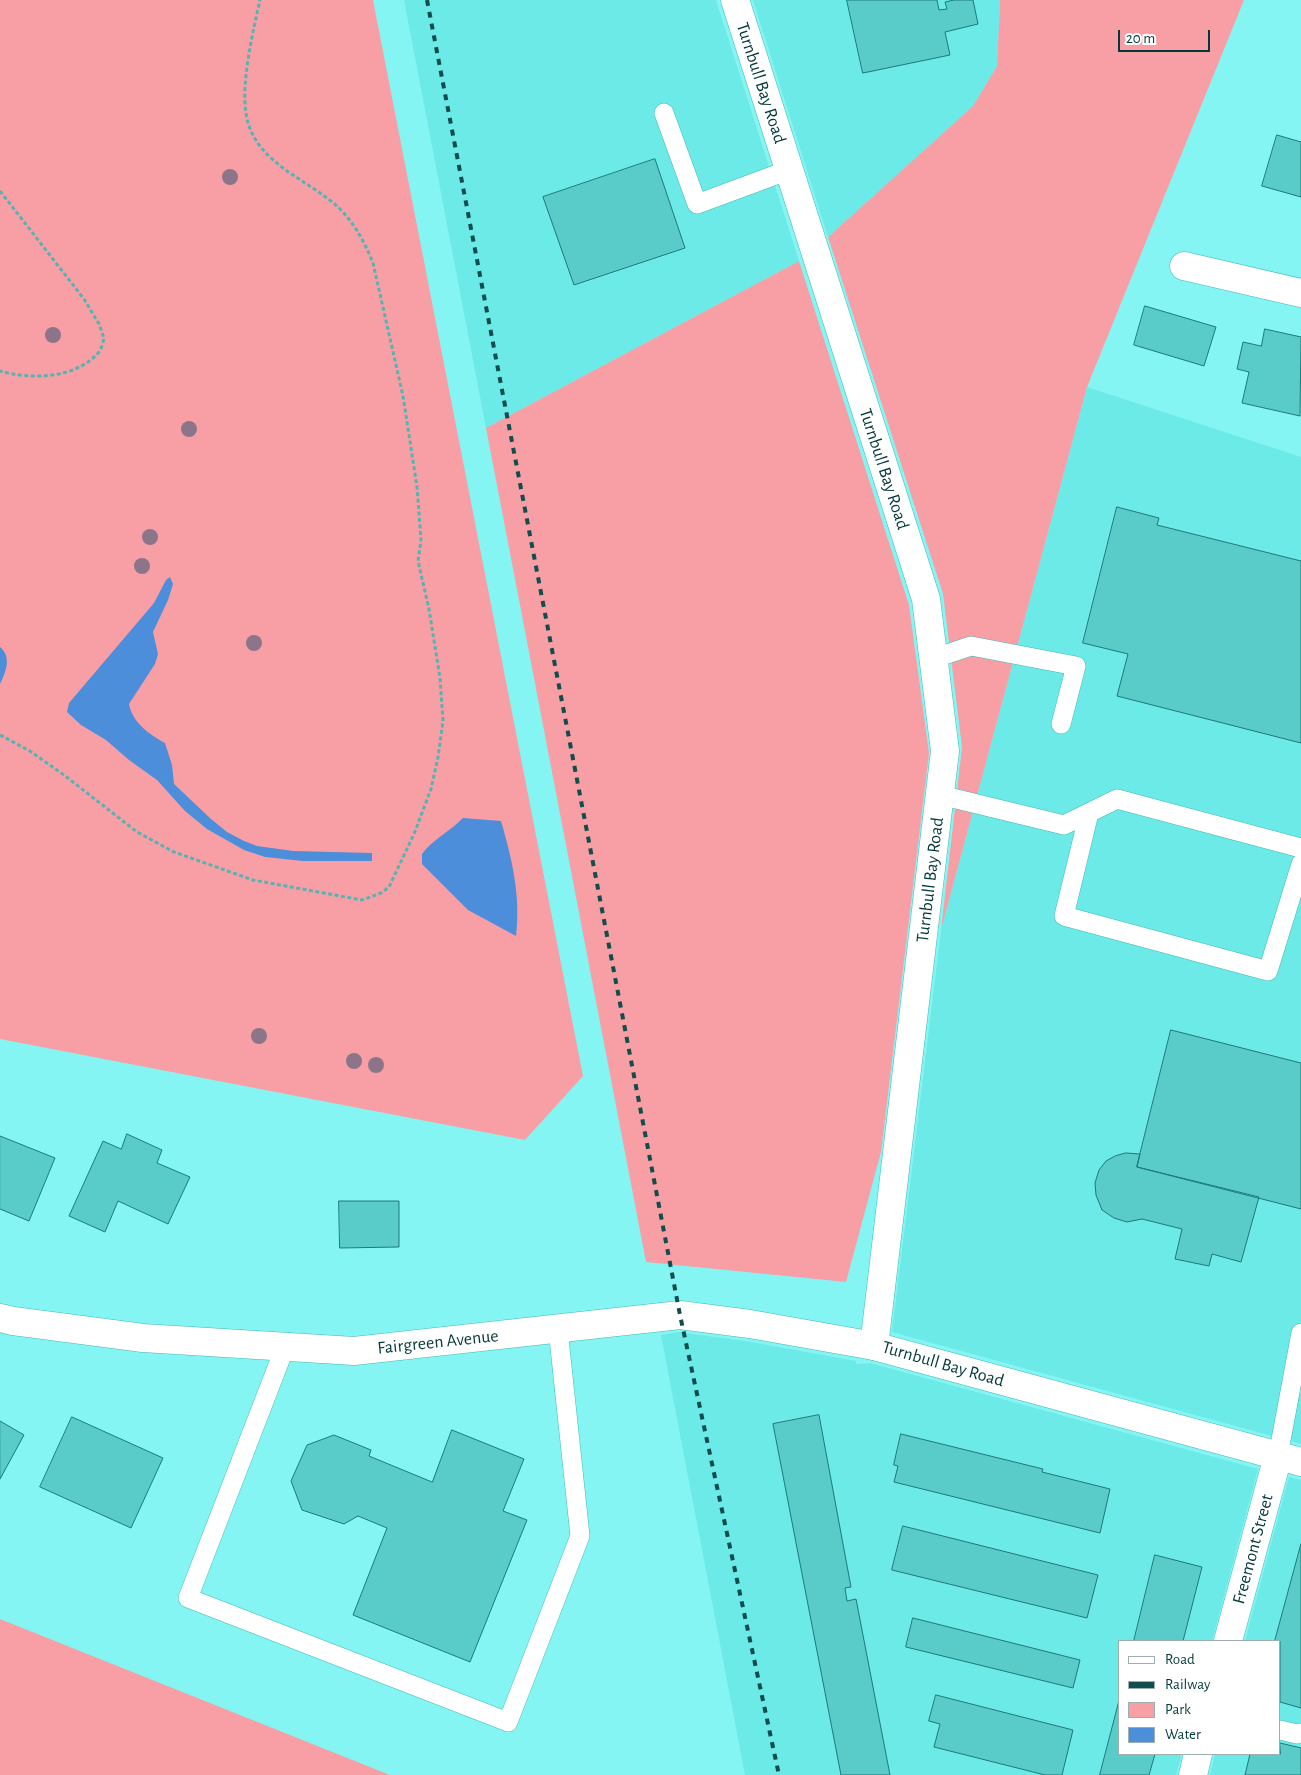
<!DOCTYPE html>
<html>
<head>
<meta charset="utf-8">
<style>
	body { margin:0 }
	#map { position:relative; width:1301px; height:1775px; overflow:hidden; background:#85f5f3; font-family:"Alegreya Sans",sans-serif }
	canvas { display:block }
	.legend { position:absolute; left:1118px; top:1640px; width:162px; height:115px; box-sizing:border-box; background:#fff; border:1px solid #9bb0b0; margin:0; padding:6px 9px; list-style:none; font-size:15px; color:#043939 }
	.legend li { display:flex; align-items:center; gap:10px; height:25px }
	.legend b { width:25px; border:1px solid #9bb0b0 }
	.scale { position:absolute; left:1118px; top:30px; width:92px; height:22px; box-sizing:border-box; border:2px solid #043939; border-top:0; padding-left:6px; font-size:15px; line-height:18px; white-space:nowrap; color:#043939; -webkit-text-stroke:4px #fff; paint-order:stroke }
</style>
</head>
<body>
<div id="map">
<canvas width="1301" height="1775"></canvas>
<ul class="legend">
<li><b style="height:6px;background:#fff"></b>Road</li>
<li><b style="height:6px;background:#124d4d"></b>Railway</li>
<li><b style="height:14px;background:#f89fa6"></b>Park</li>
<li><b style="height:14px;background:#4d8eda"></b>Water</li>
</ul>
<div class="scale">20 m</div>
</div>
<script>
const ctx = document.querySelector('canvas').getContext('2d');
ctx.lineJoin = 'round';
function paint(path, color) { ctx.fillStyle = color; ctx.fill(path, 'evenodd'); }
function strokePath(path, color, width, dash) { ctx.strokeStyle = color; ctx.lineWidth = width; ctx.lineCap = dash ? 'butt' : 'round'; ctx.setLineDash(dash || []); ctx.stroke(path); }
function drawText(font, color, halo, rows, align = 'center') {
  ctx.font = font + ' "Alegreya Sans",sans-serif'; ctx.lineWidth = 4.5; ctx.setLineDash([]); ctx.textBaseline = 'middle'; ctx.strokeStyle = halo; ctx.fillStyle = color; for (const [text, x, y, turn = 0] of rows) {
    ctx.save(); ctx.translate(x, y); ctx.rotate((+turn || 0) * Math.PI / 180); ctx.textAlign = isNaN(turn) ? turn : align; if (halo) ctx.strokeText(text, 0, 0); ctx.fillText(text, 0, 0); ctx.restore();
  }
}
const built = new Path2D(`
	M404,0h312l83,261 -313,167z
	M753,0h247l-3,66 -24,40 -145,131z
	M1087,387l214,70v987l-409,-112 49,-402z
	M678,1332l67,9 111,20v3l14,-1 388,106 -46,172h-92v113h62l-6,21h-431l-84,-440z
	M1289,1477l12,3v295h-91l5,-21h65v-113h-35z`);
const green = new Path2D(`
	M0,0h373l210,1076 -58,64 -525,-101z
	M1000,0h244l-157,387 -146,543 21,-183 -19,-153 -115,-357 145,-131 24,-40z
	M799,261l110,344 20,148 -48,399 -35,130 -200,-20 -160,-834z
	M0,1619l390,156h-390z`);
const water = new Path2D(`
	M170,577l3,7 -5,16 -15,32 5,22 -3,10 -26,40c3,18 21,31 36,39l7,22 2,19 37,35 16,13 17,9 13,5 36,5 79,2v8h-69l-38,-4 -21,-7 -37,-21 -22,-18 -28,-31 -28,-20 -23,-20 -25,-15 -14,-13 2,-9 85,-100 12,-23z
	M0,647c12,10 6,25 0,37z
	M463,818l38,3c11,38 20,75 15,115l-48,-26 -46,-46v-10c10,-14 28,-23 41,-36z`);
const building = new Path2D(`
	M847,0h90l2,10 8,-1 -2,-7 9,-2h19l5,24 -33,8 5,23 -87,18z
	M1277,135l24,7v55l-39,-11z
	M655,159l30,89 -111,37 -31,-88z
	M1145,306l71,21 -12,39 -70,-21z
	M1265,329l36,8 -1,79 -58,-13 7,-31 -12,-3 6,-27 18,4z
	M1117,507l42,11 -2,7 144,36v182l-184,-47 11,-42 -45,-11z
	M1171,1030l130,33v146l-164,-42z
	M127,1134l35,16 -5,13 33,14 -22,47 -50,-23 -13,31 -36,-16 34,-75 18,8z
	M0,1136l55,22 -26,63 -29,-12z
	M1126,1153l14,1 -3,13 122,30 -18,65 -29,-8 -3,12 -34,-7 7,-30 -40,-10 -15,3 -13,-4 -12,-8 -6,-15 -1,-12 4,-13 7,-9 9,-5z
	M339,1201h60v46l-59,1z
	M819,1415l32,172 -6,1 2,13 9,-2 34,176h-49l-68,-351z
	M72,1417l91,41 -32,70 -91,-41z
	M0,1421l24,14 -24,44z
	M452,1430l72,29 -21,52 24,9 -57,142 -117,-47 34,-87 -29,-12 -14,8 -42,-14 -11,-29 16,-36 27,-10 37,15 -2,6 63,26z
	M901,1434l142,35 -1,3 68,17 -10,44 -206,-51 4,-16 -4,-1z
	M903,1526l195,49 -11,43 -195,-48z
	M1301,1544v164l-21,-6v-61h-5z
	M1155,1555l47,12 -19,74h-49z
	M913,1618l167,42 -7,28 -167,-41z
	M936,1695l137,35 -11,45h-17l-111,-28 6,-23 -11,-3z
	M1120,1697v57h35l-6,21h-49z
	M1280,1743l21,5v27h-56l5,-21h30z`);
const path = new Path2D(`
	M0,191l84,108 15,25 5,14c-1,4 -2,10 -5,14 -23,27 -68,28 -99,19
	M0,735l30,16 34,24 73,57 37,20 79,28 109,20 19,-7 8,-6 25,-53 17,-45 7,-32 5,-36 -3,-43 -11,-69 -11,-48 3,-21 -4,-53 -14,-91 -30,-133c-8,-20 -18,-39 -34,-55 -32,-30 -86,-45 -93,-95 -5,-31 7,-82 14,-113`);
const service = new Path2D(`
	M664,113l33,91 92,-34
	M935,658l36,-12 105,20 -15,58
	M940,795l124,30 53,-26 184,49
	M1089,813l-25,103 204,55 33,-107
	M285,1347l-97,251 320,124 72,-186 -22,-207
	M1278,1456l23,-123
	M1280,1730l17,4 4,-1`);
const minor = new Path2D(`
	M1184,266l117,27
	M0,1318l13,3 130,17 211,13 326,-36 70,9 124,22
	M1228,1641l50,-185
	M1193,1775l5,-21`);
const tertiary = new Path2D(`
	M735,0l191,599 19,152 -71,595 427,116`);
const rail = new Path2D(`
	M427,0l253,1315 99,460`);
const trees = [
	[230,177],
	[53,335],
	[189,429],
	[150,537],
	[142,566],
	[254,643],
	[259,1036],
	[354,1061],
	[376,1065]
];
const streetNames = [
	["Turnbull Bay Road",761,83,72],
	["Turnbull Bay Road",884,469,72],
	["Turnbull Bay Road",930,880,-83],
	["Fairgreen Avenue",438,1342,-6],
	["Turnbull Bay Road",943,1364,16],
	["Freemont Street",1253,1549,-75]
];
paint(built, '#6beae8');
paint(green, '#f89fa6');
paint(water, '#4d8eda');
paint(building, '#59cbc9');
strokePath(building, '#1d7a79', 1);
strokePath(service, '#43b8b6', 20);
strokePath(minor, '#43b8b6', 29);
strokePath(tertiary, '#43b8b6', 29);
strokePath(path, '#57b3b1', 3, [4, 2.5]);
strokePath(service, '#fff', 19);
strokePath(minor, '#fff', 28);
strokePath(tertiary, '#fff', 28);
strokePath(rail, '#124d4d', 4, [6, 6]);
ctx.fillStyle = '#8c7489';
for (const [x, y] of trees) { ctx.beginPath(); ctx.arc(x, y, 8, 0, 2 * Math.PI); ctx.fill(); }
drawText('18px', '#043939', '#fff', streetNames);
</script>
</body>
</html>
